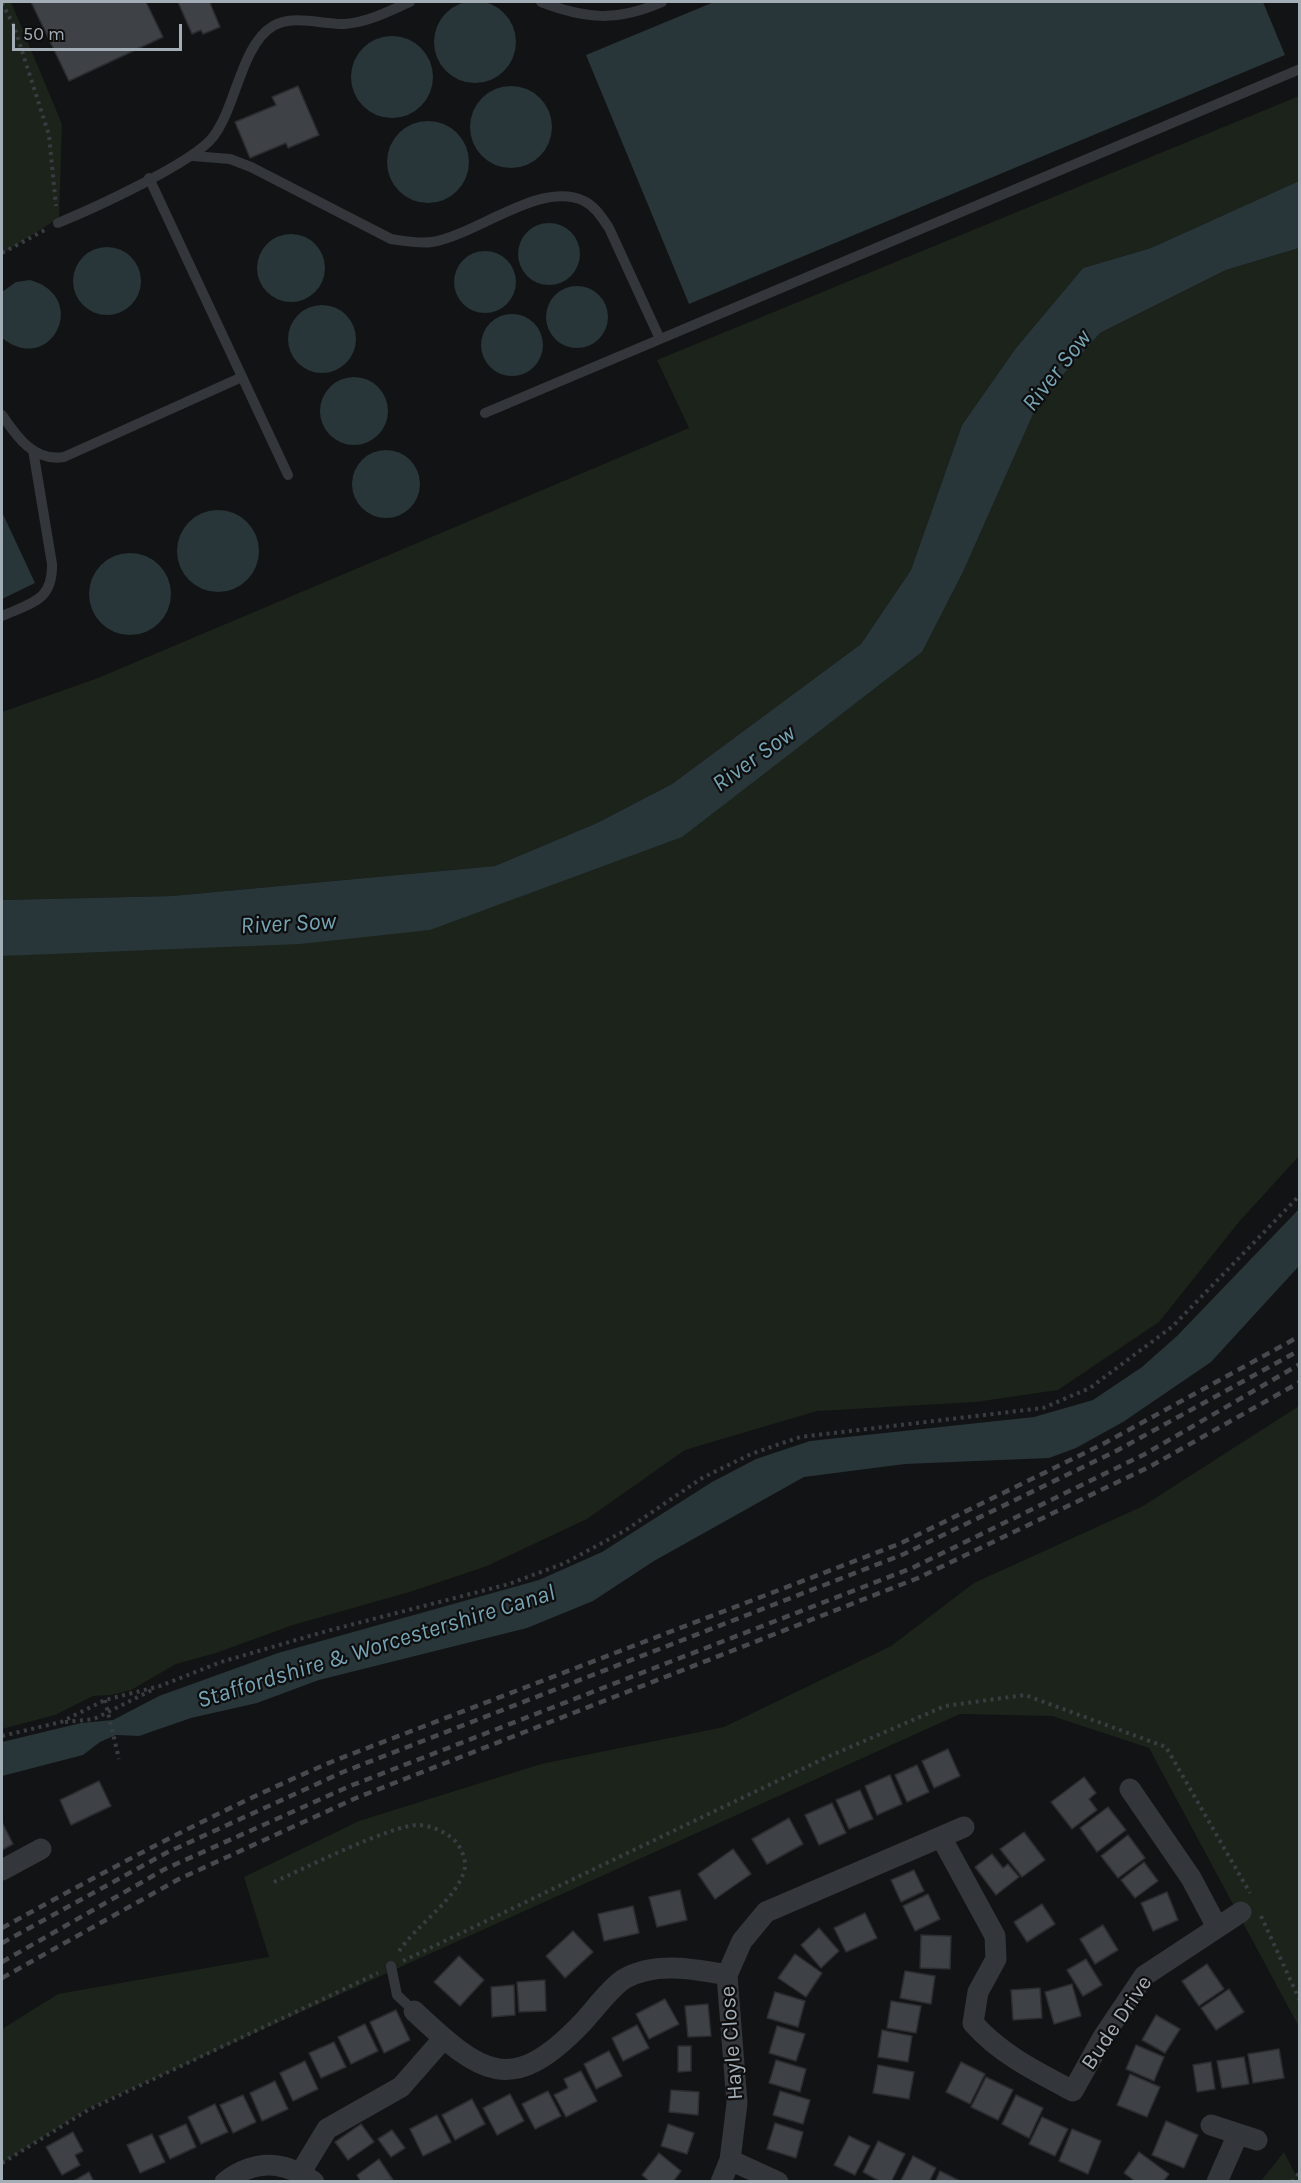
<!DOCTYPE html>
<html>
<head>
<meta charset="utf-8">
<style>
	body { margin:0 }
	#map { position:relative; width:1301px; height:2183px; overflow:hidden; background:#121314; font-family:Karla,sans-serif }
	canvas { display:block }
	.frame { position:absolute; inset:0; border:3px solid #a3adb6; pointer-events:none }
	.scale { position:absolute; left:12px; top:24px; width:170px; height:27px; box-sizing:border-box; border:3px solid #a3adb6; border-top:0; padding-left:8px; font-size:18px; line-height:21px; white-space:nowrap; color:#a3adb6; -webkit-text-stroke:4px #0e0e0f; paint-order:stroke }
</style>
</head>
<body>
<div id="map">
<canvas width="1301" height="2183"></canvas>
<div class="frame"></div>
<div class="scale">50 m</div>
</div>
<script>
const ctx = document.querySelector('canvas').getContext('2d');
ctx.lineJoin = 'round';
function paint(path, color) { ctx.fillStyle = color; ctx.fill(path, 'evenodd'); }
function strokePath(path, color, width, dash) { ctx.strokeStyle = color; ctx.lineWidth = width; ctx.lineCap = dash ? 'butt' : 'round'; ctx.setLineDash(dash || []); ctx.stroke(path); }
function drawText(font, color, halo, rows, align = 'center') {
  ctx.font = font + ' Karla,sans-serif'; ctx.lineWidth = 4.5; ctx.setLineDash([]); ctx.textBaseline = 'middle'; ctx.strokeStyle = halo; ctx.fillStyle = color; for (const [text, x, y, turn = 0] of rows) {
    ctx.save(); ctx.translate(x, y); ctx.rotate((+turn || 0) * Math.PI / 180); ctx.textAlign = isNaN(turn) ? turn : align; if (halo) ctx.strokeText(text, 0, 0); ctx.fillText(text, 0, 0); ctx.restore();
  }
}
const green = new Path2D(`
	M2,2h9l51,122 -3,94 -57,36z
	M1299,96v85l-148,67 -68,20 -67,80 -54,77 -51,145 -50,74 -189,140 -75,39 -102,43 -323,30 -170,4v-188l96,-34 591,-250 -32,-68z
	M1299,248v908l-61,67 -79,99 -101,68 -82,12 -159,9 -132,39 -98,69 -100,47 -74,25 -120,34 -77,28 -40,11 -45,26 -20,5 -18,1 -38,19 -53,14v-773l428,-26 397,-205 95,-73 41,-80 75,-169 62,-70 126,-63z
	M1299,1406v621l-150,-279 -97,-32 -92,-2 -871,394 -87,55v-134l56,-35 211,-37 -25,-80 115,-56 182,-57 183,-37 167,-81 83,-63 169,-77z
	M1284,2152l15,29h-38z`);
const water = new Path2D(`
	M434 42a41 41 0 1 1 82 0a41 41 0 1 1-82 0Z
	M714,2h549l22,53 -596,249 -103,-249z
	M351 77a41 41 0 1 1 82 0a41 41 0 1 1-82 0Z
	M470 127a41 41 0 1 1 82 0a41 41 0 1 1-82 0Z
	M387 162a41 41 0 1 1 82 0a41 41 0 1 1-82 0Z
	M1299,181v67l-73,22 -126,63 -62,70 -75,169 -41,80 -240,185 -252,93 -130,14 -298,12v-56l170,-4 323,-30 102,-43 75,-39 189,-140 50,-74 51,-145 54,-77 67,-80 68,-20z
	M518 254a31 31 0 1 1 62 0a31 31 0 1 1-62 0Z
	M257 268a34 34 0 1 1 68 0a34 34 0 1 1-68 0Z
	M73 281a34 34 0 1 1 68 0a34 34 0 1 1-68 0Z
	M454 282a31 31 0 1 1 62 0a31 31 0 1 1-62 0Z
	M30,280c61,17 21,97 -28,58v-46l14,-10z
	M546 317a31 31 0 1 1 62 0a31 31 0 1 1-62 0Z
	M288 339a34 34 0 1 1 68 0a34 34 0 1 1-68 0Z
	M481 345a31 31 0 1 1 62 0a31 31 0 1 1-62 0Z
	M320 411a34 34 0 1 1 68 0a34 34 0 1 1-68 0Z
	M352 484a34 34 0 1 1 68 0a34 34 0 1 1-68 0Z
	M177 551a41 41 0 1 1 82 0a41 41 0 1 1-82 0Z
	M2,512l33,71 -33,16z
	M89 594a41 41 0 1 1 82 0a41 41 0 1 1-82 0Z
	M1299,1209v57l-88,96 -88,60 -47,26 -27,10 -144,6 -101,13 -150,84 -61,40 -66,27 -208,52 -62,23 -66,15 -52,18 -23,-1 -16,7 -17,13 -81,21v-34l79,-19 32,-3 46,-24 119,-43 261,-73 63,-28 110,-70 44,-23 54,-18 224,-24 59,-17 49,-33 35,-31z`);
const building = new Path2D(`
	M31,2h115l17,35 -94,44z
	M178,2h35l-3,1 10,24 -17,7 -2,-4 -9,4z
	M298,86l21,49 -31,13 -2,-5 -36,15 -15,-36 41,-17 -4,-8z
	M948,1749l12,27 -26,12 -12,-27z
	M917,1765l12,27 -22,10 -12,-27z
	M890,1775l12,29 -25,11 -12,-29z
	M1084,1777l12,16 -7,6 8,11 -25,19 -21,-27z
	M99,1781l12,25 -40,19 -11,-25z
	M860,1790l13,29 -24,10 -13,-29z
	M832,1803l14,30 -27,12 -14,-30z
	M1108,1807l18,23 -29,22 -17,-24z
	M789,1818l14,26 -36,20 -15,-25z
	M2,1822l11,22 -11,6z
	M1024,1832l21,28 -23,17 -22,-28z
	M1128,1835l17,23 -27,20 -17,-22z
	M733,1849l18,25 -36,25 -17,-25z
	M992,1854l11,14 5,-4 11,13 -23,18 -21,-28z
	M1144,1862l14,19 -23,17 -14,-18z
	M914,1870l10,21 -23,11 -10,-22z
	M680,1890l7,30 -30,7 -8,-30z
	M1167,1892l11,28 -25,11 -12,-28z
	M928,1894l12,25 -25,12 -12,-25z
	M1042,1904l13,20 -28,18 -13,-20z
	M633,1906l6,27 -35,8 -6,-27z
	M865,1913l12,25 -31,14 -12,-24z
	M1103,1925l15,25 -23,14 -15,-25z
	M819,1928l20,23 -18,17 -20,-23z
	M573,1931l20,21 -28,26 -19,-22z
	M921,1935l30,1 -1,33 -30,-1z
	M795,1954l27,19 -16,24 -28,-19z
	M459,1956l25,24 -24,26 -26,-24z
	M1086,1959l16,26 -19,11 -16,-26z
	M1207,1964l17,25 -25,17 -17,-25z
	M905,1971l30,5 -4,28 -31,-6z
	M545,1980l1,31 -27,1 -2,-30z
	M1072,1984l9,32 -27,8 -9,-32z
	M514,1985l1,30 -23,2 -1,-30z
	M1040,1988l2,30 -29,2 -2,-30z
	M1229,1989l15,23 -28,18 -15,-22z
	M775,1992l30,9 -7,26 -31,-9z
	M665,1999l14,25 -30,15 -13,-25z
	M891,2001l30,5 -5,27 -29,-5z
	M708,2004l3,32 -23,1 -3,-31z
	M396,2010l14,30 -26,13 -14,-31z
	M1156,2015l24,14 -15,24 -23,-13z
	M365,2024l13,27 -27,13 -13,-27z
	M637,2025l12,23 -26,13 -11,-23z
	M777,2026l28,8 -9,27 -27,-8z
	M882,2030l30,6 -4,26 -30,-5z
	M334,2042l12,25 -25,11 -12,-25z
	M1136,2045l28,12 -10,24 -28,-12z
	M678,2046h13v25l-13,1z
	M1279,2049l5,29 -31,5 -5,-29z
	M609,2051l13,25 -26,13 -12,-25z
	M1244,2057l5,27 -27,4 -5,-27z
	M776,2060l30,9 -6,23 -31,-9z
	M305,2061l13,28 -25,12 -13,-28z
	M961,2062l24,12 -15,30 -24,-12z
	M1211,2062l4,27 -18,3 -4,-27z
	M878,2065l36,7 -5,27 -36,-6z
	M581,2071l16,30 -31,16 -12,-22 14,-7 -4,-9z
	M1130,2074l30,13 -13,30 -30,-12z
	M986,2077l27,13 -15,30 -27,-13z
	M275,2081l13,28 -26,12 -12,-28z
	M671,2090l28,2 -1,23 -29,-3z
	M548,2091l13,25 -26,13 -13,-25z
	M780,2091l30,9 -7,24 -30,-9z
	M510,2094l14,27 -27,14 -14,-27z
	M243,2095l13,27 -23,11 -13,-28z
	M1016,2095l27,13 -14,30 -27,-14z
	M472,2099l13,25 -30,16 -13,-25z
	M215,2104l13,28 -27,12 -13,-27z
	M437,2115l14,27 -28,14 -13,-27z
	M1042,2117l26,12 -13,27 -26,-12z
	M1166,2121l32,14 -14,33 -32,-13z
	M775,2123l28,9 -7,26 -29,-9z
	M186,2124l10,23 -26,12 -11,-23z
	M361,2124l13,18 -26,18 -13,-18z
	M668,2124l26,9 -7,21 -26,-8z
	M1072,2129l29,12 -13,33 -29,-13z
	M392,2130l13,18 -14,9 -13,-18z
	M73,2132l10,19 -8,4 5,10 -18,10 -16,-28z
	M152,2134l13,28 -25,11 -13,-28z
	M849,2136l21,10 -15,29 -21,-10z
	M878,2141l27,13 -14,28h-10l-18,-10z
	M1139,2152l30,22 -6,8h-27l-12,-9z
	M659,2153l22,18 -8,11h-23l-8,-7z
	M913,2156l23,12 -7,14h-29z
	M379,2159l14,21 -32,2 -4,-7z
	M940,2171l22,11h-27z
	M89,2172l5,10h-22z`);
const path = new Path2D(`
	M2,3l12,23 35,109 7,71
	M2,253l43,-23
	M65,1722l29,-3 58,-29
	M2,1736l59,-14 44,-22 55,-14 61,-24 106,-31 182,-47 56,-21 61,-33 76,-52 49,-24 49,-17 243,-29 47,-20 83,-62 127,-131
	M274,1882c29,-13 119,-58 145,-57 13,1 28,7 37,17 5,6 10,17 9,25 -6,32 -50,58 -67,86
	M1261,1916l39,85
	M403,1961l422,-203 120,-52 80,-11 141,52 84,146
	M2,2163l86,-53 290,-137
	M1292,2182l8,-10`);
const service = new Path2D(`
	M541,2c45,17 76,20 121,0
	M193,156l37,3 21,8 140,72c14,2 28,5 41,3 45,-7 108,-62 152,-41 12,6 18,17 25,27l51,111
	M149,178l139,297
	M58,223c34,-14 135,-60 155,-86 23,-29 28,-92 60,-111 21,-12 50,-1 72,-2 24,-2 44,-13 65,-22
	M485,413l815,-344
	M2,415c15,22 32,47 62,42l178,-80
	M2,616c29,-13 51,-15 50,-52l-19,-114
	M391,1966l6,29 17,16`);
const minor = new Path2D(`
	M1130,1789l61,89 26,49
	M941,1837l54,99 1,23 -18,33 -5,31c27,31 64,49 100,68l30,-54 41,-61 97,-64
	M2,1870l39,-21
	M414,2011c67,63 97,87 169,11 11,-12 28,-35 41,-43 31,-18 71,-10 103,-4
	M1211,2125l46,15
	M730,2160l48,22
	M301,2172l26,-43 74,-42 43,-49
	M225,2182c30,-23 58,-22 89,0
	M721,2182l9,-22 7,-57 -10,-128 15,-34 24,-29 198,-85
	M1217,2182l21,-48`);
const rail = new Path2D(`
	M2,1928c109,-60 218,-119 334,-168l563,-216 204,-100 197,-108
	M2,1943l164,-90 177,-81 561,-218 214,-104 182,-100
	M2,1962l163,-93 185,-83 562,-218 233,-114 155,-90
	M2,1978l177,-99 177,-81 562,-220 233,-112 149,-84`);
const pathBridge = new Path2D(`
	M105,1700l14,59`);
const streetNames = [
	["Bude Drive",1117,2023,-56],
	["Hayle Close",732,2043,-94]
];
const waterNames = [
	["River Sow",1057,371,-52],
	["River Sow",754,759,-36],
	["River Sow",288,924,-3],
	["Staffordshire & Worcestershire Canal",376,1647,-17]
];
paint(green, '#1b231a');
paint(water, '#283539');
paint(building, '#3e4145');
strokePath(building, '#2c2d31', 1.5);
strokePath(path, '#393d41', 4, [3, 4.5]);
strokePath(service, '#33363a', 10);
strokePath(minor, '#33363a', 21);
strokePath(rail, '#464a4f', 4.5, [8, 6]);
strokePath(pathBridge, '#393d41', 4, [3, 4.5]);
drawText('22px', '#a3adb6', '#0e0e0f', streetNames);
drawText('italic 24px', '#77a4b4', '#0e0e0f', waterNames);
</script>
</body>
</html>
